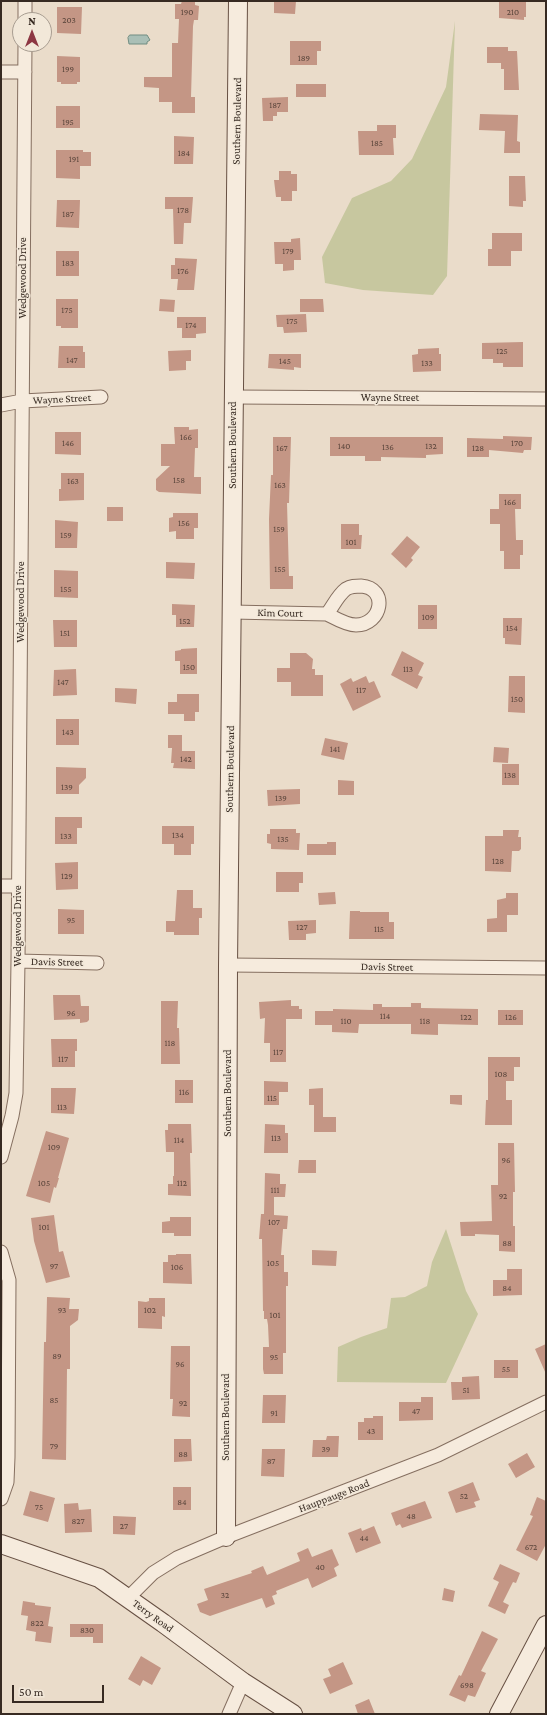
<!DOCTYPE html>
<html>
<head>
<meta charset="utf-8">
<style>
	body { margin:0 }
	#map { position:relative; width:547px; height:1715px; overflow:hidden; background:#eadcca; font-family:"Crimson Pro",serif }
	canvas { display:block }
	.frame { position:absolute; inset:0; border:2px solid #372a22; pointer-events:none }
	.north { position:absolute; left:12px; top:12px; width:40px; height:40px; box-sizing:border-box; background:#f2e8d9; border:1px solid #a79c90; border-radius:50%; rotate:0deg; font-size:11px; font-weight:700; line-height:16px; text-align:center; color:#372a22 }
	.north::after { content:''; display:block; margin:auto; width:14px; height:18px; background:#8d3743; clip-path:polygon(50% 0,100% 100%,50% 72%,0 100%) }
	.scale { position:absolute; left:12px; top:1685px; width:92px; height:18px; box-sizing:border-box; border:2px solid #372a22; border-top:0; padding-left:5px; font-size:12px; line-height:14px; white-space:nowrap; color:#372a22; -webkit-text-stroke:3px #f2e8d9; paint-order:stroke }
</style>
</head>
<body>
<div id="map">
<canvas width="547" height="1715"></canvas>
<div class="frame"></div>
<div class="north">N</div>
<div class="scale">50 m</div>
</div>
<script>
const ctx = document.querySelector('canvas').getContext('2d');
ctx.lineJoin = 'round';
function paint(path, color) { ctx.fillStyle = color; ctx.fill(path, 'evenodd'); }
function strokePath(path, color, width, dash) { ctx.strokeStyle = color; ctx.lineWidth = width; ctx.lineCap = dash ? 'butt' : 'round'; ctx.setLineDash(dash || []); ctx.stroke(path); }
function drawText(font, color, halo, rows, align = 'center') {
  ctx.font = font + ' "Crimson Pro",serif'; ctx.lineWidth = 3; ctx.setLineDash([]); ctx.textBaseline = 'middle'; ctx.strokeStyle = halo; ctx.fillStyle = color; for (const [text, x, y, turn = 0] of rows) {
    ctx.save(); ctx.translate(x, y); ctx.rotate((+turn || 0) * Math.PI / 180); ctx.textAlign = isNaN(turn) ? turn : align; if (halo) ctx.strokeText(text, 0, 0); ctx.fillText(text, 0, 0); ctx.restore();
  }
}
const green = new Path2D(`
	M455,21l-8,255 -14,19 -70,-5 -38,-7 -3,-26 30,-59 39,-17 21,-22 34,-72z
	M446,1229l20,62 12,23 -32,69 -109,-1 1,-35 23,-10 26,-9 4,-30 14,-1 22,-11 5,-24z`);
const water = new Path2D(`
	M130,35h17l3,5 -3,2v2h-18l-1,-6z`);
const building = new Path2D(`
	M182,1h13v4l4,1 -1,14h-4l-1,6 -2,71h4v16h-23v-11h-13v-14l-15,-1v-10h28v-34h6l1,-24h-4v-15h6z
	M274,1h22l-1,13 -21,-1z
	M499,1h27v16h-2v3l-25,-2z
	M57,7h25l-1,27 -24,-1z
	M290,41h31v10h-4v14h-27z
	M487,47h21v4h9l2,39h-15v-21h-3v-6h-14z
	M57,56l23,1v25h-3v2h-16v-2h-4z
	M296,84h30v13h-30z
	M288,97v15h-11v4h-4v5h-10l-1,-23z
	M56,106h24v22h-24z
	M480,114l38,1 -1,26 3,1v11h-16l1,-22 -26,-1z
	M377,125h19v13h-3l1,17h-35l-1,-24h19z
	M174,136l20,1 -1,27h-19z
	M56,150h27v2h8v14h-11v13l-24,-1z
	M279,171h12v3h6v17h-5v10h-11v-4h-5l-2,-17h5z
	M509,176h16l1,25h-3v6l-14,-1z
	M165,197h28l-2,26h-7l-1,21h-9l-1,-35h-8z
	M57,200h23l-1,28 -23,-1z
	M492,233h30v18h-11v15h-23v-17h4z
	M300,238l1,22h-7v10l-11,1v-7h-8l-1,-22h17v-3z
	M56,251h23v25h-23z
	M175,258l22,1 -3,31h-17l1,-11h-7v-14h4z
	M56,299h22v29h-17v-2h-5z
	M160,299l15,1 -1,12 -15,-1z
	M300,299h23l1,13h-24z
	M306,314l1,18 -23,1 -1,-6h-6l-1,-12z
	M177,317h29v16l-10,1v4h-14v-10h-5z
	M523,342v25h-20v-4h-10v-4h-11v-16z
	M59,346h24v6h2v16h-27z
	M439,348v6h2v17l-28,1 -1,-17 6,-1v-5z
	M191,350v11h-5v9l-17,1 -1,-20z
	M269,354h32v14l-7,-1v3l-26,-2z
	M174,427h15v3l9,-1v19h-3l-1,29h7v17l-42,-2 -3,-2v-11l14,-13h-9v-22h14z
	M55,432h26v23l-26,-1z
	M503,436l29,1 -1,13h-7l-1,3 -34,-3v7h-22v-19l36,1z
	M273,437h18l-2,66h-2l2,73h4v13h-23l-1,-70 2,-44h2z
	M330,437h113v17l-17,1v3l-45,-1v4h-16v-5h-35z
	M61,473h23v27l-25,1v-12h2z
	M499,494h22v15h-6l1,31h7v15h-3v14h-16v-18h-4v-27h-10v-15h9z
	M107,507h16v14h-16z
	M173,513h25v15h-4v11h-18v-8l-7,1v-14l4,-1z
	M55,520l23,2 -1,26h-22z
	M341,524h18v11h3l-1,14h-20z
	M407,536l13,11 -9,11 2,2 -7,8 -15,-14z
	M166,562l29,1 -1,16 -28,-1z
	M54,570l24,1v27l-24,-1z
	M172,604l23,1 -1,22h-18v-12h-4z
	M418,605h19v24h-19z
	M503,618h19l-1,27 -16,-1v-6h-2z
	M53,620h24v27h-23z
	M197,648v26h-17v-13h-5v-10l6,-1v-1z
	M402,651l22,12 -6,12 5,2 -6,12 -26,-14z
	M290,653h16l7,6 -1,10h3v6h8v21h-32v-14h-14v-14h13z
	M76,669l1,26 -24,1 1,-26z
	M366,676l3,7 5,-2 7,16 -28,14 -13,-27 11,-6 2,4z
	M509,676h16v37l-17,-1z
	M115,688l22,1 -1,15 -21,-2z
	M177,694h22v18h-4v9h-11v-7h-16v-12h9z
	M56,719h23v26h-23z
	M168,735h14v16h13v18l-22,-1 1,-5h-3l1,-15h-4z
	M325,738l23,5 -4,17 -23,-5z
	M494,747l15,1 -1,15 -15,-1z
	M502,764h17v21h-17z
	M56,767l30,1v10l-7,7v9h-23z
	M338,780l16,1v14h-16z
	M300,789v15l-32,2 -1,-16z
	M55,817h27v11h-5v16h-22z
	M162,826h32v18h-3v11h-17v-11h-12z
	M270,829h26v4h4l-1,17 -28,-1v-5l-4,-1v-9h3z
	M503,830h16l-1,7h3v12l-2,2h-7l-1,21 -26,-1v-35h18z
	M327,842h9v13h-29v-11h20z
	M78,862v27l-22,1 -1,-27z
	M276,872h27v11h-4v9h-23z
	M177,890h16v18h9v10h-3v17h-25v-3h-8v-11h9z
	M335,892l1,12 -17,1 -1,-12z
	M506,893h12v22h-11v17h-20v-13l10,-1v-18l9,-2z
	M58,909l26,1v24h-26z
	M350,911h10v1h29v10h5v17h-45z
	M316,920v13l-10,1v6h-17l-1,-19z
	M53,995h27l1,11h8v14l-2,2 -7,1v-4l-26,1z
	M291,1000v6h8v3h3v10h-16v43h-16v-19h-6l1,-25 -5,1 -1,-17z
	M161,1001h17l-1,27h2l1,36h-19z
	M411,1003h10v5l57,1v16l-40,-1v11l-27,-1v-10h-52l-1,9 -26,-1v-7h-17v-14h18v-2l40,1v-6h9v3h29z
	M498,1010h25v15h-25z
	M51,1039h26v12h-2v16h-23z
	M488,1057h32v10h-6v14h-8v19h6v25h-27l1,-25h2z
	M175,1080h18v23h-18z
	M264,1081l24,1v10h-9v13h-15z
	M51,1088h25l-2,26 -23,-1z
	M323,1088v29h13v15h-22v-27h-5v-16z
	M450,1095h12v10l-12,-1z
	M168,1124h23l1,29h-2l1,43 -23,-1v-11h5v-8h1v-24h-8l-1,-22h3z
	M265,1124l20,1v8h3v20h-24z
	M46,1131l23,7 -11,40h1l-3,10 -2,-1 -4,16 -24,-7z
	M498,1143h16l1,49h-2v34h2v26l-16,-1v-16l-24,-1v2h-14l-1,-14 32,-1 -1,-36h7z
	M299,1160h17v13h-18z
	M265,1173l15,1v10h6l-1,13h-11v18l14,1 -1,13h-4l-2,26h3v17h4v14h-2v67h-3v21h-19l-1,-5v-22h6l-1,-22 -1,-6h-3v-8h-1l-1,-72h-3l2,-25h3z
	M54,1215l5,37 4,-1 7,26 -24,6 -12,-42 -3,-23z
	M170,1217h21v19h-17v-3h-12v-11l8,-1z
	M312,1250l25,1 -1,15 -24,-1z
	M176,1254h15l1,30 -29,-1v-21h5v-7h8z
	M507,1269h15v26l-29,1v-16h14z
	M47,1297l23,1 -1,11h10l-1,11 -8,6v43h-3l-1,91 -24,-1 2,-117h2z
	M149,1298h16v19l-3,-1v13l-24,-1v-27l8,1 3,-1z
	M546,1344v30l-11,-25z
	M171,1346h19v71l-18,-1 1,-17h-3z
	M494,1360h24v18h-24z
	M479,1376l1,23 -28,1 -1,-18h11v-5z
	M263,1395h23l-1,28h-23z
	M421,1397h12v23l-34,1v-19h22z
	M373,1416h10v24h-25v-18h6v-4h9z
	M327,1436h12l-1,21h-26l1,-17h13z
	M174,1439h17l1,22 -18,1z
	M262,1449h23l-1,28 -23,-1z
	M527,1453l8,14 -19,11 -8,-14z
	M473,1482l7,18 -6,2 2,5 -20,6 -8,-21z
	M173,1487h18v23h-18z
	M30,1491l25,7 -7,24 -25,-7z
	M537,1497l9,4v43l-9,17 -21,-11 17,-34 -3,-1z
	M425,1501l7,17 -30,10 -2,-4 -4,2 -5,-13z
	M78,1503l1,7 12,-1 1,23 -27,1 -1,-29z
	M113,1516l23,1 -1,18 -22,-1z
	M374,1526l7,17 -25,10 -8,-20 13,-5 1,3z
	M308,1548l4,9 20,-8 7,16 -5,3 3,8 -25,12 -4,-10 -32,13 1,3 -5,2 3,8 -9,4 -4,-10 -52,18 -10,-4 -3,-8 11,-4 -4,-11 48,-16 -1,-2 12,-5 4,9 33,-14 -3,-8z
	M500,1564l20,9 -4,10 -3,-1 -10,20 6,3 -4,9 -17,-8 11,-24 -6,-3z
	M444,1588l11,3 -2,11 -11,-2z
	M23,1601l12,2v2l16,2 -3,19 5,1 -2,16 -16,-2 1,-9 -10,-2 2,-14 -7,-1z
	M70,1624h33v19h-10v-6h-23z
	M482,1631l16,8 -17,32 5,2 -11,24 -7,-2 -3,7 -16,-7 10,-20 2,1z
	M141,1656l20,12 -9,17 -9,-5 -3,6 -12,-7z
	M343,1662l10,22 -23,10 -7,-15 8,-3 -3,-7z
	M369,1699l6,15h-17l-3,-9z`);
const street = new Path2D(`
	M25,20v-19
	M1,72h24
	M234,397l312,2
	M1,405l21,-4 79,-4
	M232,612l95,2c6,-8 11,-19 19,-25 5,-3 9,-3 15,-3 28,2 21,39 -5,39 -10,0 -21,-7 -29,-11
	M1,886h17
	M18,961l79,2
	M228,965l318,3
	M1,1157l11,-41 4,-23 2,-132 7,-917
	M1,1252l8,28 -1,177 -1,25 -6,17
	M128,1598l25,-25 24,-15 49,-21 212,-82 108,-53
	M229,1714l14,-32`);
const secondary = new Path2D(`
	M226,1537l2,-572 10,-964
	M1,1544l98,34 64,45 80,59 50,32
	M499,1714l47,-89`);
const numberNames = [
	["190",187,12],
	["210",513,12],
	["203",69,20],
	["189",304,58],
	["199",68,69],
	["187",275,105],
	["195",68,122],
	["185",377,143],
	["184",184,153],
	["191",74,159],
	["178",183,210],
	["187",68,214],
	["179",288,251],
	["183",68,263],
	["176",183,271],
	["175",67,310],
	["175",292,321],
	["174",191,325],
	["125",502,351],
	["147",72,360],
	["145",285,361],
	["133",427,363],
	["166",186,437],
	["146",68,443],
	["170",517,443],
	["140",344,446],
	["132",431,446],
	["136",388,447],
	["167",282,448],
	["128",478,448],
	["158",179,480],
	["163",73,481],
	["163",280,485],
	["166",510,502],
	["156",184,523],
	["159",279,529],
	["159",66,535],
	["101",351,542],
	["155",280,569],
	["155",66,589],
	["109",428,617],
	["152",185,621],
	["154",512,628],
	["151",65,633],
	["150",189,667],
	["113",408,669],
	["147",63,682],
	["117",361,690],
	["150",517,699],
	["143",68,732],
	["141",335,749],
	["142",186,759],
	["138",510,775],
	["139",67,787],
	["139",281,798],
	["134",178,835],
	["133",66,836],
	["135",283,839],
	["128",498,861],
	["129",67,876],
	["95",71,920],
	["127",302,927],
	["115",379,929],
	["96",71,1013],
	["114",385,1016],
	["122",466,1017],
	["126",511,1017],
	["110",346,1021],
	["118",425,1021],
	["118",170,1043],
	["117",278,1052],
	["117",63,1059],
	["108",501,1074],
	["116",184,1092],
	["115",272,1098],
	["113",62,1107],
	["113",276,1138],
	["114",179,1140],
	["109",54,1147],
	["96",506,1160],
	["105",44,1183],
	["112",182,1183],
	["111",275,1190],
	["92",503,1196],
	["107",274,1222],
	["101",44,1227],
	["88",507,1243],
	["105",273,1263],
	["97",54,1266],
	["106",177,1267],
	["84",507,1288],
	["93",62,1310],
	["102",150,1310],
	["101",275,1315],
	["89",57,1356],
	["95",274,1357],
	["96",180,1364],
	["55",506,1369],
	["51",466,1390],
	["85",54,1400],
	["92",183,1403],
	["47",416,1411],
	["91",274,1413],
	["43",371,1431],
	["79",54,1446],
	["39",326,1449],
	["88",183,1454],
	["87",271,1461],
	["52",464,1496],
	["84",182,1502],
	["75",39,1507],
	["48",411,1516],
	["827",78,1521],
	["27",124,1526],
	["44",364,1538],
	["672",531,1547],
	["40",320,1567],
	["32",225,1595],
	["822",37,1623],
	["830",87,1630],
	["698",467,1685]
];
const streetNames = [
	["Southern Boulevard",237,121,-89],
	["Wedgewood Drive",23,278,-90],
	["Wayne Street",390,398],
	["Wayne Street",62,399,-3],
	["Southern Boulevard",233,445,-90],
	["Wedgewood Drive",21,602,-90],
	["Kim Court",280,613,1],
	["Southern Boulevard",230,769,-89],
	["Wedgewood Drive",18,926,-90],
	["Davis Street",57,962,1],
	["Davis Street",387,967,1],
	["Southern Boulevard",228,1093,-90],
	["Southern Boulevard",226,1417,-90],
	["Hauppauge Road",334,1496,-21],
	["Terry Road",153,1616,36]
];
paint(green, '#c7c79f');
paint(water, '#aabfb6');
strokePath(water, '#718d82', 1);
paint(building, '#c49685');
strokePath(street, '#856f60', 15);
strokePath(secondary, '#675043', 20);
strokePath(street, '#f6ebdd', 13);
strokePath(secondary, '#f6ebdd', 18);
drawText('9px', '#5a453b', null, numberNames);
drawText('11px', '#372a22', '#f2e8d9', streetNames);
</script>
</body>
</html>
